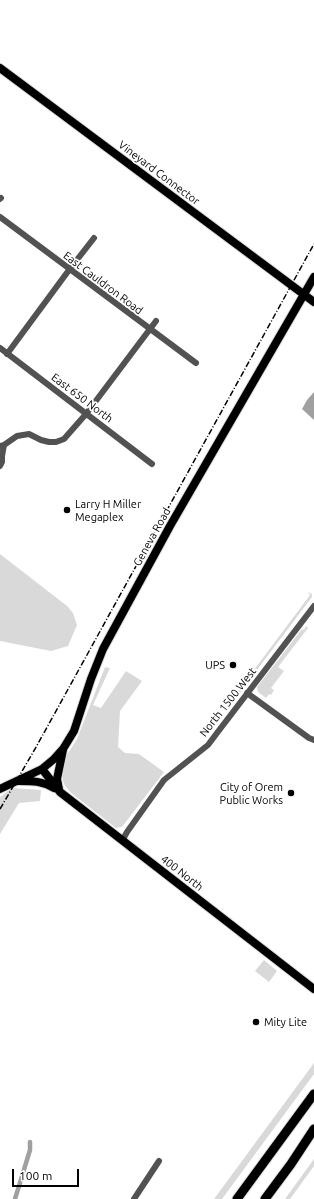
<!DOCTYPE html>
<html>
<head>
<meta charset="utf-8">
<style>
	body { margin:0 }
	#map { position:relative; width:314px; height:1199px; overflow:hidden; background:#fff; font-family:Ubuntu,sans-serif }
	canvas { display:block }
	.scale { position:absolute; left:12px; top:1169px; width:67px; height:18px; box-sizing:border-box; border:2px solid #000; border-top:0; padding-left:5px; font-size:12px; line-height:14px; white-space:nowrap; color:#000; -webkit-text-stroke:3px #fff; paint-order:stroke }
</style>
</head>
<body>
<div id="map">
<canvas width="314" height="1199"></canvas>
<div class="scale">100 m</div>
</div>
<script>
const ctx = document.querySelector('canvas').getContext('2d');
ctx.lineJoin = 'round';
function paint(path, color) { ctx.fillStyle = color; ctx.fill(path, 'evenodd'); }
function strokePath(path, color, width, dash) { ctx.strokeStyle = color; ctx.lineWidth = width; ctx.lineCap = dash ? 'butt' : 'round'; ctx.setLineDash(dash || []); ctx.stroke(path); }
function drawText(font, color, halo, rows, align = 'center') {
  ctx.font = font + ' Ubuntu,sans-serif'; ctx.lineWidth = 3.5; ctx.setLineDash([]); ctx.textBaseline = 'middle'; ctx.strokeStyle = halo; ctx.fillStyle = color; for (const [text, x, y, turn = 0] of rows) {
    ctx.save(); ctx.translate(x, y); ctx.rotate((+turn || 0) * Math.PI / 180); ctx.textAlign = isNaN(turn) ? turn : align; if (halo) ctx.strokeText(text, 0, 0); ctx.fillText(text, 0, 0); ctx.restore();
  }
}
const green = new Path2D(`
	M0,554l67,52 6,7 4,12 -9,21 -17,5 -51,-10z
	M308,592l4,2v3l-83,110h-4l-1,-2 3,1 83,-111z
	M306,626l2,2 -30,39 6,4 -13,17 3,2 -3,5 -2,-1 -3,4 -8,-6 -1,-5 45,-58 2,1z
	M105,667l5,1 -17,37 8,3 25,-37 16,10 -22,30 -2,36 7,6 14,1 25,18 -42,55 -6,1 -46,-36 -6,-8 -2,-8 3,-18 12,-19z
	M12,788l29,2 -1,11 -21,2 -19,31v-37z
	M264,960l13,11 -8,11 -14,-11z
	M314,1063v11l-92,125h-8z
	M314,1159v7l-24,33h-5z`);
const water = new Path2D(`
	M314,392v28l-12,-11 5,-9z`);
const canal = new Path2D(`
	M15,1199l15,-49v-8`);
const minor = new Path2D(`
	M0,199l1,-1
	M0,217l196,146
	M0,348l152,116
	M7,354l62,-84 25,-32
	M0,446l4,-1 13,-9 12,-2 12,6 8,2h7l8,-3 22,-25 70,-93
	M0,466l2,-4v-6l2,-11
	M247,693l62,45 5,2
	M122,841l5,-9 37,-52 44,-35 9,-12 97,-127
	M134,1199l25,-38`);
const major = new Path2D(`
	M0,68l314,234
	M42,769l18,23 254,197
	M19,781c14,0 23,0 35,7
	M0,789l42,-20 12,-10 9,-10 11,-18 17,-52 12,-30 67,-123 144,-249
	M59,789l-2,-10 6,-29`);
const highway = new Path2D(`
	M237,1199l77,-105
	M265,1199l26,-35 23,-35`);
const rail = new Path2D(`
	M0,809l35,-60 279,-505`);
const markers = [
	[67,510,4,"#000"],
	[233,665,4,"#000"],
	[291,793,4,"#000"],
	[256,1022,4,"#000"]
];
const streetNames = [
	["Vineyard Connector",159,173,37],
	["East Cauldron Road",103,283,37],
	["East 650 North",82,398,37],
	["Geneva Road",152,537,-61],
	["North 1500 West",228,702,-52],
	["400 North",182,873,38]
];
const poiNames = [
	["Larry H Miller",75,504],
	["Megaplex",75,517],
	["UPS",225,665,"right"],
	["City of Orem",283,787,"right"],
	["Public Works",283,800,"right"],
	["Mity Lite",264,1022]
];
paint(green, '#d9d9d9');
paint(water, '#a0a0a0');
strokePath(canal, '#a0a0a0', 4.5);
strokePath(major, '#dbdbdb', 10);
strokePath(highway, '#dbdbdb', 11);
strokePath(minor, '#525252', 6);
strokePath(major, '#000', 8);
strokePath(highway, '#000', 9);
strokePath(rail, '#000', 1.5, [6, 2, 1, 2]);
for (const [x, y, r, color] of markers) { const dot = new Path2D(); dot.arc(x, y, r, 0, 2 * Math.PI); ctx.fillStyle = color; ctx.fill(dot); strokePath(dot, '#fff', 1.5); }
drawText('11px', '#000', '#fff', streetNames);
drawText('11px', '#000', '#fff', poiNames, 'left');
</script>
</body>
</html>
